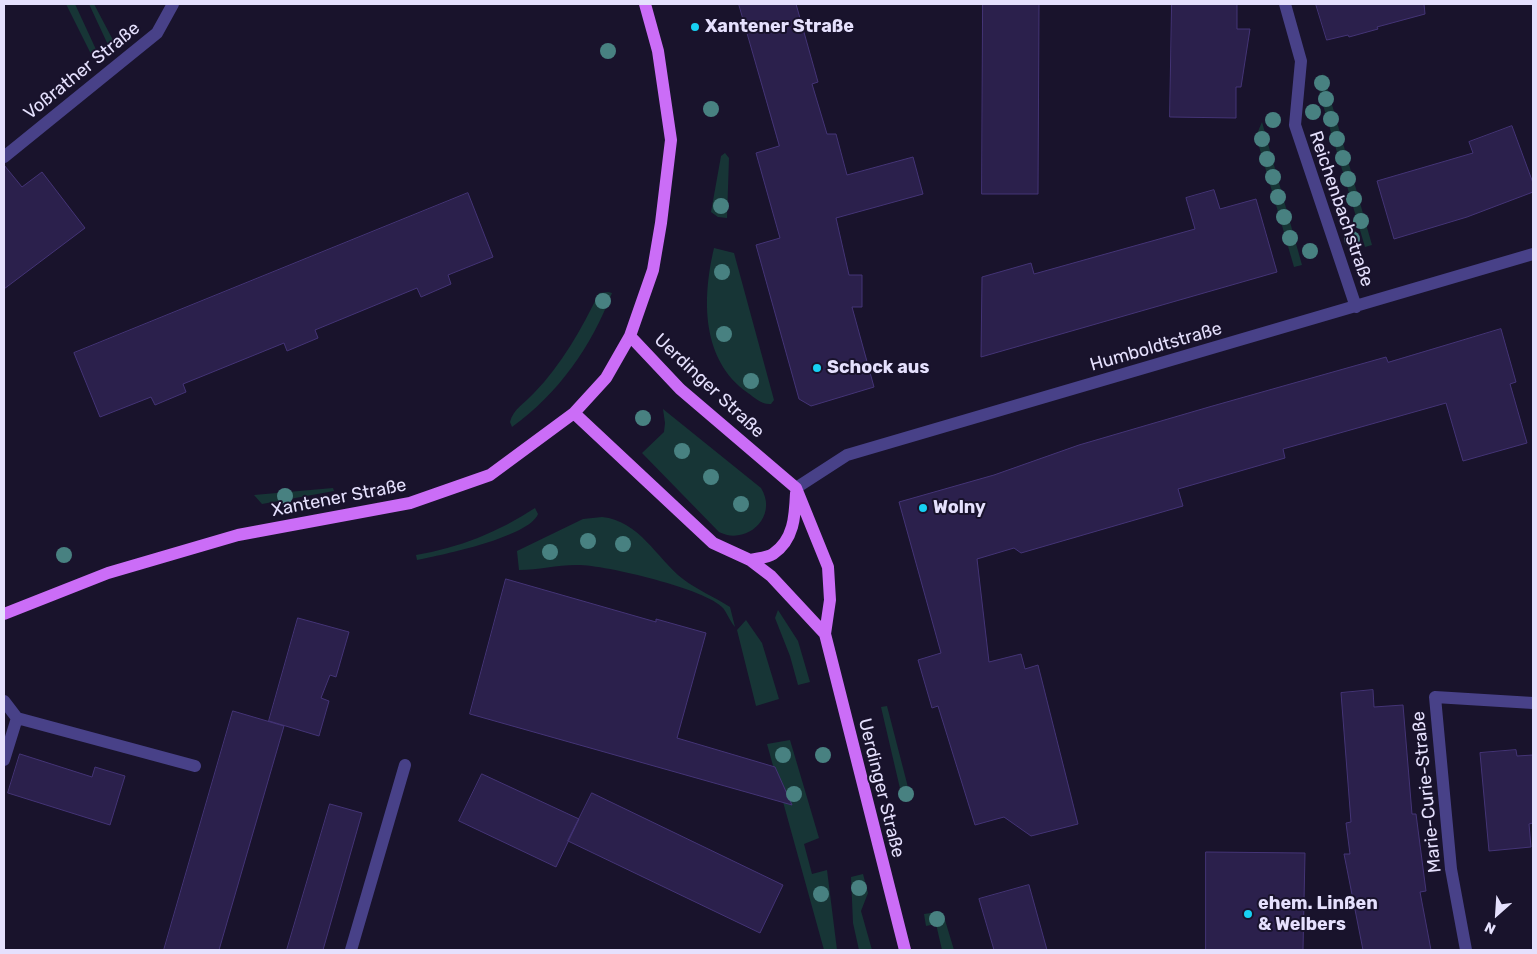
<!DOCTYPE html>
<html>
<head>
<meta charset="utf-8">
<style>
	body { margin:0 }
	#map { position:relative; width:1537px; height:954px; overflow:hidden; background:#19132c; font-family:Rubik,sans-serif }
	canvas { display:block }
	.frame { position:absolute; inset:0; border:5px solid #e5e0fd; pointer-events:none }
	.north { position:absolute; left:1472px; top:889px; width:50px; height:50px; -webkit-text-stroke:4px #19132c; paint-order:stroke; rotate:206deg; font-size:14px; font-weight:700; line-height:20px; text-align:center; color:#e5e0fd }
	.north::after { content:''; display:block; margin:auto; width:18px; height:22px; background:#e5e0fd; clip-path:polygon(50% 0,100% 100%,50% 72%,0 100%) }
</style>
</head>
<body>
<div id="map">
<canvas width="1537" height="954"></canvas>
<div class="frame"></div>
<div class="north">N</div>
</div>
<script>
const ctx = document.querySelector('canvas').getContext('2d');
ctx.lineJoin = 'round';
function paint(path, color) { ctx.fillStyle = color; ctx.fill(path, 'evenodd'); }
function strokePath(path, color, width, dash) { ctx.strokeStyle = color; ctx.lineWidth = width; ctx.lineCap = dash ? 'butt' : 'round'; ctx.setLineDash(dash || []); ctx.stroke(path); }
function drawText(font, color, halo, rows, align = 'center') {
  ctx.font = font + ' Rubik,sans-serif'; ctx.lineWidth = 4; ctx.setLineDash([]); ctx.textBaseline = 'middle'; ctx.strokeStyle = halo; ctx.fillStyle = color; for (const [text, x, y, turn = 0] of rows) {
    ctx.save(); ctx.translate(x, y); ctx.rotate((+turn || 0) * Math.PI / 180); ctx.textAlign = isNaN(turn) ? turn : align; if (halo) ctx.strokeText(text, 0, 0); ctx.fillText(text, 0, 0); ctx.restore();
  }
}
const green = new Path2D(`
	M66,4h9l24,52 -5,4z
	M89,4h5l20,38 -5,5z
	M1323,73l49,172 -7,2 -45,-152 -1,-11z
	M1262,122l40,143 -8,2 -38,-131z
	M725,153l4,5 -2,60 -9,-1 -7,-5 10,-56z
	M714,248l20,5 40,147 -3,4c-9,1 -16,-6 -23,-11 -47,-33 -46,-94 -34,-145z
	M608,292l4,1c-21,54 -53,100 -100,134l-2,-5c3,-13 15,-19 24,-29 28,-29 47,-63 65,-100z
	M663,409l98,79c18,29 -15,58 -42,44l-77,-79 22,-21 1,-9z
	M333,488l1,3 -72,13 -8,-9z
	M535,508l3,6c-9,23 -96,41 -121,46l-1,-5c42,-7 83,-23 119,-47z
	M602,517c38,4 54,41 81,62 14,11 32,18 47,28l5,20c-5,-6 -8,-14 -12,-19 -16,-19 -121,-44 -147,-43 -19,0 -38,5 -57,5l-2,-19 66,-32z
	M778,610l20,31 12,41 -12,3 -8,-29 -15,-38z
	M746,620l16,23 17,56 -23,7 -19,-76z
	M887,706l23,89 -8,2 -21,-90z
	M790,740l29,98 -15,6 8,30 15,-4 10,80h-13l-57,-206z
	M863,874l5,19 -7,18 11,39h-13l-6,-27 -2,-46z
	M938,912l7,8 9,30h-12l-6,-26 -10,2 -2,-12z`);
const building = new Path2D(`
	M739,4h57l22,78 -6,2 15,50h9l11,41 66,-18 10,37 -87,24 13,57h13v32h-10l22,80 -63,19 -12,-7 -43,-154 24,-7 -24,-85 23,-7z
	M983,4h56l-1,190h-56z
	M1172,4h65v25h13l-9,58h-5v31l-66,-1z
	M1316,4h108l1,10 -48,13 1,2 -29,8 -1,-2 -21,5z
	M1512,126l21,57v9l-66,25 -73,22 -17,-58 96,-28 -4,-11z
	M4,165l18,22 20,-15 43,56 -81,61z
	M1214,190l6,19 36,-10 21,73 -296,85 1,-80 49,-14 3,11 161,-45 -9,-31z
	M468,193l25,64 -45,18 3,9 -30,13 -4,-9 -102,42 3,8 -31,13 -3,-8 -101,41 3,8 -31,13 -4,-8 -51,20 -26,-64z
	M1501,329l15,53 -6,2 17,59 -64,18 -17,-58 -163,46 2,9 -107,31 5,17 -162,47 -7,-5 -37,11 12,103 32,-8 4,15 13,-4 40,159 -47,12 -27,-19 -29,8 -37,-119 -6,2 -14,-48 23,-7 -42,-151 95,-27 85,-30 130,-38 177,-50 2,5z
	M506,579l150,43v-3l50,14 -29,105 98,29 17,38 -322,-91z
	M298,618l51,14 -13,45 -6,-2 -9,23 8,3 -10,35 -50,-15z
	M1373,690l1,17 29,-2 9,109h4l10,77 -6,1 11,58h-68l-19,-96h6l-4,-31 5,-1 -10,-129z
	M233,711l51,15 -65,224h-55z
	M1516,750l1,6 16,-1v68l-4,1 2,23 -42,4 -9,-98z
	M20,754l72,23 3,-10 30,9 -15,49 -102,-32z
	M482,774l97,45 -23,48 -97,-46z
	M592,793l191,92 -23,48 -192,-92z
	M330,804l32,9 -39,137h-36z
	M1206,852l99,1 -2,97h-97z
	M1029,885l18,65h-53l-15,-51z`);
const minor = new Path2D(`
	M1285,4l16,57 -6,64 61,182
	M4,157l153,-124 16,-29
	M796,488l51,-33 686,-201
	M4,701l13,17 -13,42
	M17,718l178,48
	M351,950l54,-185
	M1466,950l-15,-81 -16,-172 98,6`);
const major = new Path2D(`
	M630,336l50,53 116,99 32,79 2,33 -5,34 80,316
	M574,413l139,130 37,17 21,16 54,58
	M750,560c7,-2 17,-2 23,-6 21,-14 22,-38 23,-61
	M4,614l104,-41 130,-38 172,-32 80,-28 84,-62 32,-35 24,-42 23,-66 8,-47 10,-83 -13,-89 -13,-47`);
const trees = [
	[608,51],
	[1322,83],
	[1326,99],
	[711,109],
	[1313,112],
	[1331,119],
	[1273,120],
	[1262,139],
	[1337,139],
	[1343,158],
	[1267,159],
	[1273,177],
	[1348,179],
	[1278,197],
	[1354,199],
	[721,206],
	[1284,217],
	[1361,221],
	[1290,238],
	[1352,239],
	[1310,251],
	[722,272],
	[603,301],
	[724,334],
	[751,381],
	[643,418],
	[682,451],
	[711,477],
	[285,496],
	[741,504],
	[588,541],
	[623,544],
	[550,552],
	[64,555],
	[783,755],
	[823,755],
	[794,794],
	[906,794],
	[859,888],
	[821,894],
	[937,919]
];
const markers = [
	[695,27,5,"#17d1f3"],
	[817,368,5,"#17d1f3"],
	[923,508,5,"#17d1f3"],
	[1248,914,5,"#17d1f3"]
];
const poiNames = [
	["Xantener Straße",705,27],
	["Schock aus",827,368],
	["Wolny",933,508],
	["ehem. Linßen",1258,904],
	["& Welbers",1258,925]
];
const streetNames = [
	["Voßrather Straße",82,71,-39],
	["Reichenbachstraße",1341,209,71],
	["Humboldtstraße",1156,347,-16],
	["Uerdinger Straße",709,386,43],
	["Xantener Straße",339,498,-11],
	["Uerdinger Straße",881,788,76],
	["Marie-Curie-Straße",1427,792,-96]
];
paint(green, '#173536');
paint(building, '#2b204c');
strokePath(building, '#443476', 1);
strokePath(minor, '#484188', 12);
strokePath(major, '#cb6df7', 12);
ctx.fillStyle = '#488181';
for (const [x, y] of trees) { ctx.beginPath(); ctx.arc(x, y, 8, 0, 2 * Math.PI); ctx.fill(); }
for (const [x, y, r, color] of markers) { const dot = new Path2D(); dot.arc(x, y, r, 0, 2 * Math.PI); ctx.fillStyle = color; ctx.fill(dot); strokePath(dot, '#19132c', 2); }
drawText('bold 18px', '#e5e0fd', '#19132c', poiNames, 'left');
drawText('18px', '#e5e0fd', '#19132c', streetNames);
</script>
</body>
</html>
